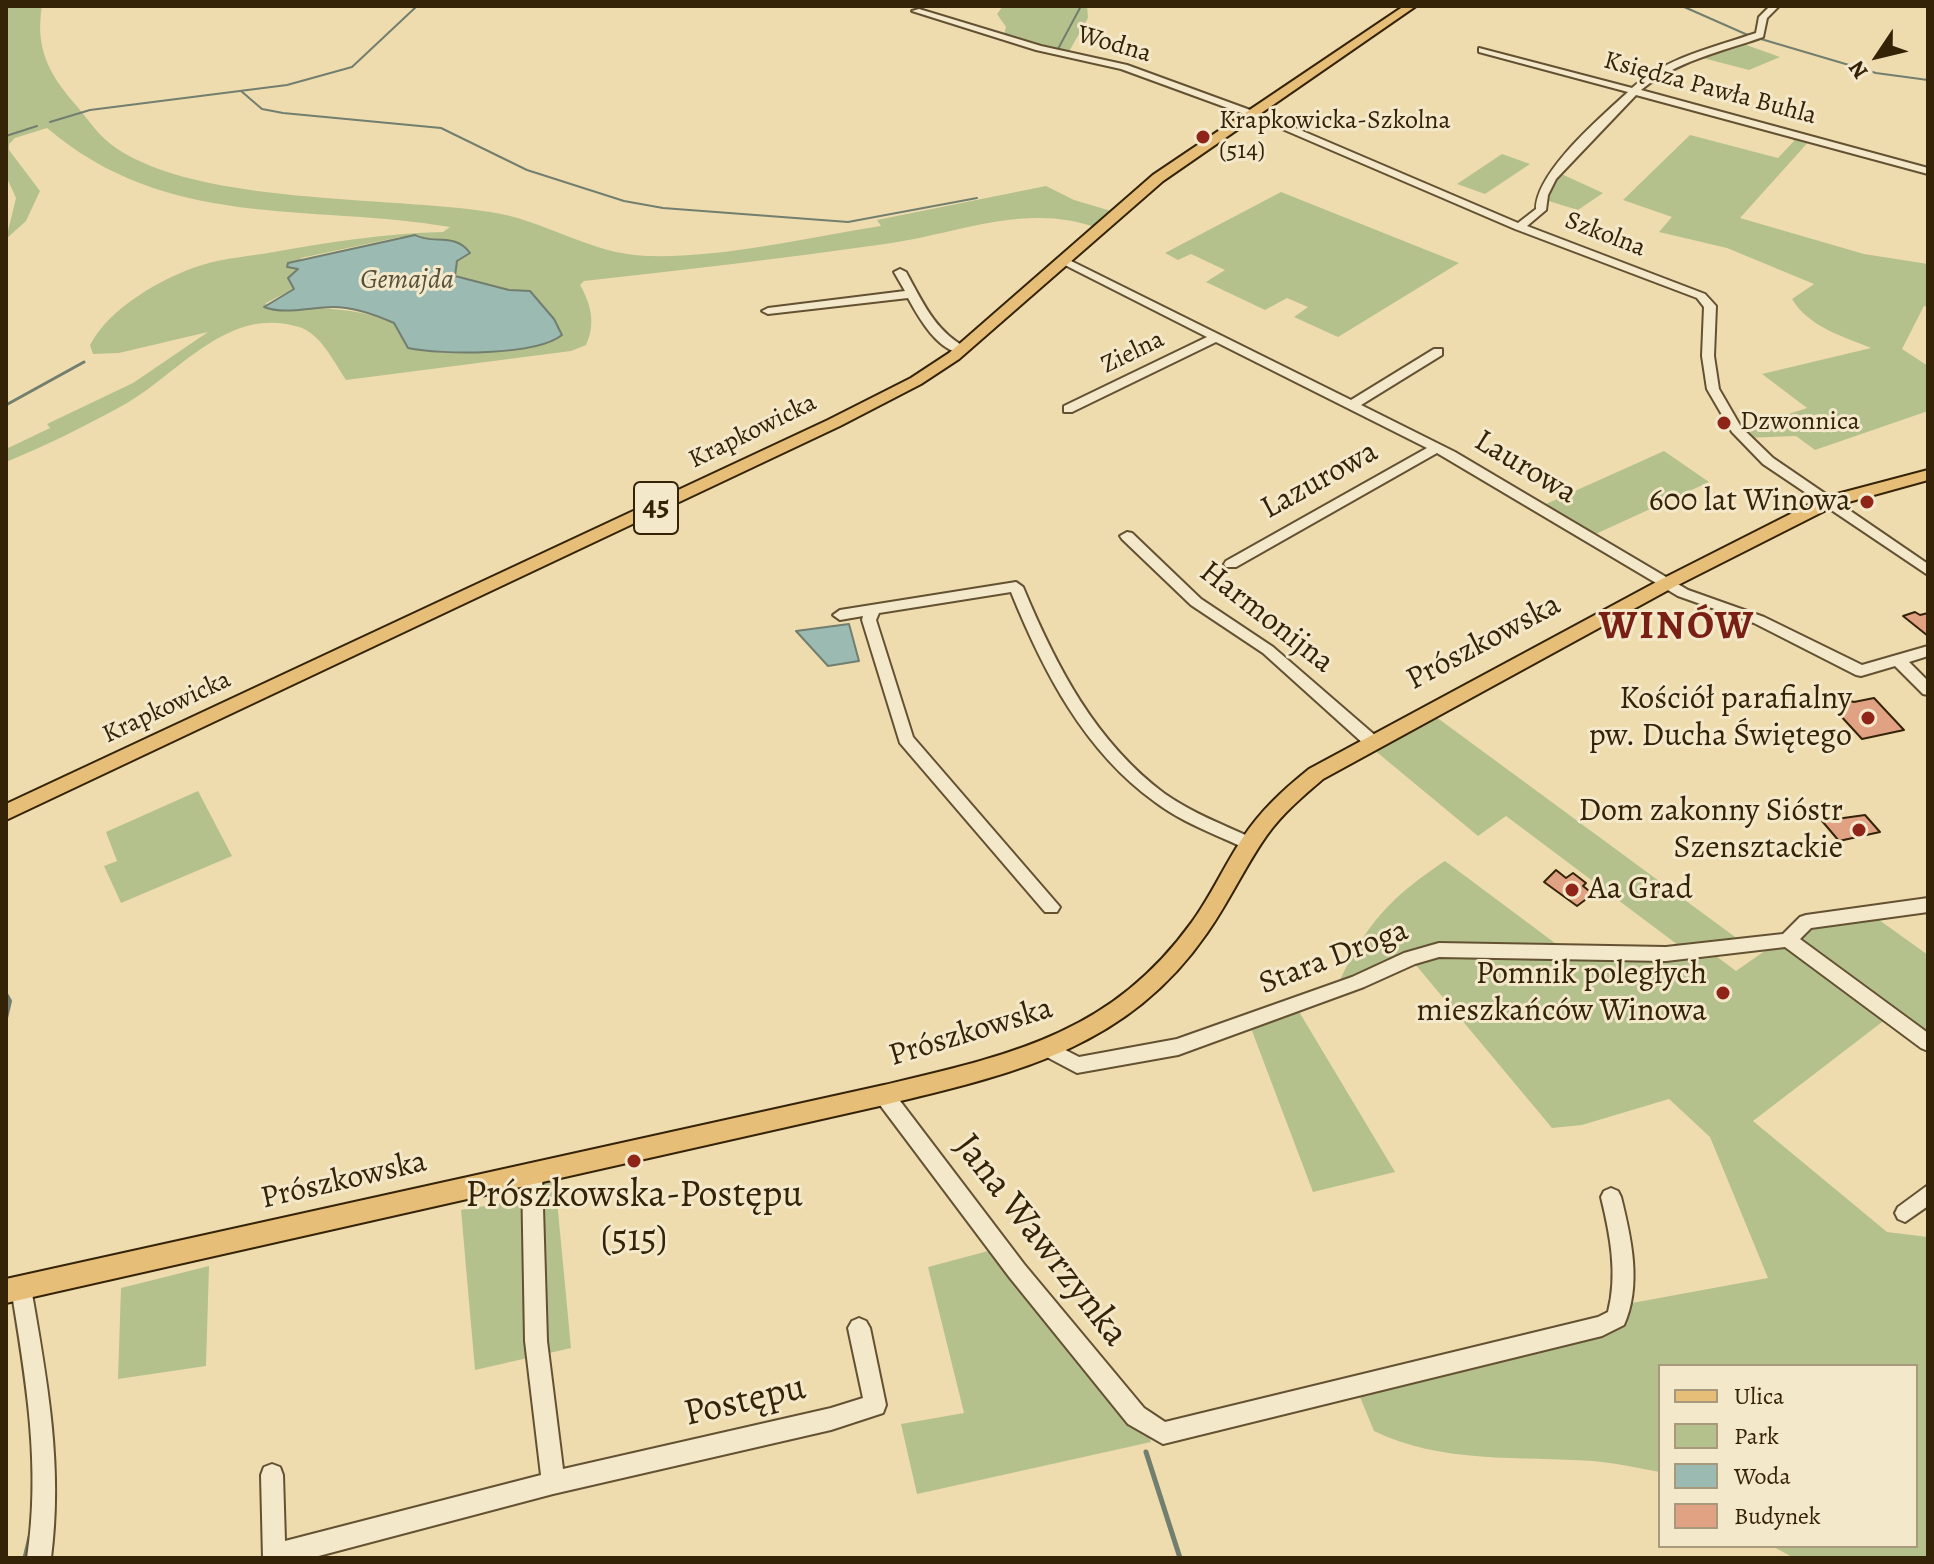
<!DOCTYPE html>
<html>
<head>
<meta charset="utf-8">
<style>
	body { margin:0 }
	#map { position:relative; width:1934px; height:1564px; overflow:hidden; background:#eedcaf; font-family:Alegreya,serif }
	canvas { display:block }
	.frame { position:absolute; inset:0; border:8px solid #352308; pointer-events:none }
	.legend { position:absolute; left:1658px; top:1364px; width:260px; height:184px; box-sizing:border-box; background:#f4e8cb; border:2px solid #a8997d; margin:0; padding:10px 14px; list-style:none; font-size:24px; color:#352308 }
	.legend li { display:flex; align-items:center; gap:16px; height:40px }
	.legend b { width:40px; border:2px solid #a8997d }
	.north { position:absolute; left:1838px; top:16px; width:80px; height:80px; -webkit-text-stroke:6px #f4e8cb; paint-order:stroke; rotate:235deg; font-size:22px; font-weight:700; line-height:32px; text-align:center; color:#352308 }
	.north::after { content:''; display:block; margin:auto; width:28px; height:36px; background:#352308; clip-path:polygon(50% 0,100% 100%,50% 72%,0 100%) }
</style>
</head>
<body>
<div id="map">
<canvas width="1934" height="1564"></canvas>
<div class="frame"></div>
<ul class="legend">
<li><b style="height:10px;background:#e7be78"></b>Ulica</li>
<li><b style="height:22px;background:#b5c18d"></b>Park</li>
<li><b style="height:22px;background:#9bbab2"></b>Woda</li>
<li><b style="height:22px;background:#e1a284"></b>Budynek</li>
</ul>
<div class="north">N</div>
</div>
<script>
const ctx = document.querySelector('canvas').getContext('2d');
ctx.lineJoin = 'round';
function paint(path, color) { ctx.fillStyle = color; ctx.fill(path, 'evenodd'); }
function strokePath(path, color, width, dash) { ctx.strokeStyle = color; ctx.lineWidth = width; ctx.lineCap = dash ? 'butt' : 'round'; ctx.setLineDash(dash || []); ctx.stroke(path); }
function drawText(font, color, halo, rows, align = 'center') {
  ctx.font = font + ' Alegreya,serif'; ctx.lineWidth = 6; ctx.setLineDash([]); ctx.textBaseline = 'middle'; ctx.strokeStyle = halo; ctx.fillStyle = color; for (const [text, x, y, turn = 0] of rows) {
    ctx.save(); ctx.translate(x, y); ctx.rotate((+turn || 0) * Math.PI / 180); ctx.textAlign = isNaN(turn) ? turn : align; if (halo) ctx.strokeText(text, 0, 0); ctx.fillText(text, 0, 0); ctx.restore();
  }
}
const green = new Path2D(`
	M6,6h36c-7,41 6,67 33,98 14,16 23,32 41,44 84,57 272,48 374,64 55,8 100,42 157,44 78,2 157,-18 234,-30l-4,-6 169,-34 28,14 44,13 -18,16c-72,-28 -142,5 -215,15 -100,14 -200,26 -301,37l-4,4c11,19 16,39 6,60l-15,6 -225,29c-12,-18 -25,-46 -47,-53 -70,-22 -119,45 -172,76 -39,22 -80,42 -121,59v-13l44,-21 -3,-4 86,-41 75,-51 -89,21 -26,1 -3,-9c19,-37 73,-68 112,-80 23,-7 49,-9 72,-13 57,-10 112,-19 169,-20l7,-5c-143,-24 -282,4 -403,-99l-32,10 -6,6v6l31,41 -14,30 -20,18 10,-41 -10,-22zM400,237l45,2 19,7 1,11 -8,4 -5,13c46,17 86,11 109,61 -28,21 -118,21 -153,13l-14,-25c-41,-18 -85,-15 -128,-14v-6l27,-14 1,-15 5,-5 -5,-1 7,-10z
	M1003,6h84l1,12 -21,37 -64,-17 3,-11 -9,-13z
	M1738,42l42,15 -31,13 -50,-13z
	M1787,133l24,6 -71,79 124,36 64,10v43l-4,-1 -22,43 26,17v45l-113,39 -19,-14 -51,2 -7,-7 69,-23 -45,-34 109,-26c-29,-12 -62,-21 -79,-49l22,-15 -87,-36 -68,-16 13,-15 -49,-17 67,-65 88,23 16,-17z
	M1502,154l28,10 -45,30 -28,-10z
	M1557,172l46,21 -25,17 -36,-11z
	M1281,192l178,71 -121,74 -44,-20 14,-10 -21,-9 -22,12 -59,-28 19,-12 -34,-16 -13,6 -13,-7z
	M1664,451l45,31 -122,56 -50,-30z
	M1428,711l318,234 -38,5 28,21 70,-49 62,-10 60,43v81l-38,-20 -137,105 134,111 41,5v321h-134l-22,-12h144v-180h-256v106c-22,-4 -45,-9 -67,-11 -73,-5 -152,3 -219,-30l-19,-46 247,-59 19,-21 147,-27 -58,-141 -41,-38 -87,26 -30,3 -142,-170 -75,33c29,-64 51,-91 110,-130l126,94 115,-4 -180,-135 -28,20 -111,-92z
	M198,791l34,65 -111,47 -17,-37 13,-5 -11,-29z
	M1295,1005l100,167 -82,20 -64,-169z
	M554,1169l17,179 -96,22 -14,-160 58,-10 13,-26z
	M992,1250l154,176 5,16 -234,52 -16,-70 63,-11 -36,-146z
	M209,1266l-3,100 -88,13 3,-91z`);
const water = new Path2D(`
	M415,235c18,10 40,-3 55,18l-13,8 -2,15 54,14 21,1 24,28 8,16c-26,21 -121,20 -154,13l-14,-25c-18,-8 -42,-16 -61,-16 -21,0 -50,8 -69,0l30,-18 -6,-11 10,-9 -11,-2 1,-4z
	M849,624l10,37 -31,5 -32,-35z`);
const streamFar3 = new Path2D(`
	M1682,6l68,30
	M1761,39l115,34 52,7
	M1058,49l23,-43
	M241,91l21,18 21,4 158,15 86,42 97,31 39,7 185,14 129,-24
	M50,122l40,-12 197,-25 65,-18 65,-61
	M6,136l31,-10`);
const streamFar2 = new Path2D(`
	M6,405l78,-43`);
const streamFar1 = new Path2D(`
	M6,994l4,7 -4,17`);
const stream = new Path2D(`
	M1146,1452l34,106
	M25,1558l5,-21`);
const building = new Path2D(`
	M1915,612l5,3 8,-2v23l-25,-20z
	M1874,698l30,32 -42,9 -23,-25 5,-15 10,3z
	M1865,815l15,17 -41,9 -17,-20z
	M1556,870l10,8 7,-5 13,10 -3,3 10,8 -16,12 -33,-24z`);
const minor = new Path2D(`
	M1770,6h9l-12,12 -4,19c-40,14 -89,25 -122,53l287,78v6l-292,-79 -80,84 -8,16 -2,15 -19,16 178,68 11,12 -2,50 5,33 22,38 32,31 155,106v11l-165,-111 -31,-32 -25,-43 -5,-33 2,-49 -7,-9 -182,-69 -249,-107 -145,-53 -85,-19 -124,-39 7,-2 122,37 86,19 145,53 246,105 18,-14c0,-37 65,-92 92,-117l-149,-40v-4l153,40c33,-30 83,-41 124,-55l3,-16z
	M1063,257l288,143 83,-51h8v6l-81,50 94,47 233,138 76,27 98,48 66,-19v10l-19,6 19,19v14l-5,-1 -28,-28 -34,10 -5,-1 -102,-52 -76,-27 -241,-143 -201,114h-10l-2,-3 2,-3 201,-113 -211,-106 -144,70h-8v-6l143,-69 -148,-75v-4z
	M900,269l6,3c16,29 29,59 59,75v6c-26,1 -46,-35 -57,-55l-140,16 -6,-3 6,-3 137,-17 -11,-19z
	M1127,532l5,1 69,66 72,48 104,90 2,4 -2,4h-12l-102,-92 -72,-48 -69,-66 -2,-3z
	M1016,582l7,5c33,79 72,155 142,207 27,19 59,31 89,45l2,4 -2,4h-12c-29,-14 -61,-25 -87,-45 -71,-51 -112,-131 -144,-210l-132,21 -3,7 37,117 147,170 -3,5h-12l-145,-169 -38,-123 1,-4 -23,4 -7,-5 7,-5z
	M1928,898v14l-117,16 -11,11 128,94v18l-7,-3 -136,-101 -119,14 -227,-4 -24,7 -51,23 -186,68 -101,18 -34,-18 -2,-5 2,-5 7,-3 29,15 98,-18 175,-62 52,-24 35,-10 227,4 117,-13 17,-17 6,-2z
	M884,1087l7,2 133,175 120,144 21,14 433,-105 10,-5c10,-38 2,-78 -7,-115l3,-6 7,-3 7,3 3,6c10,40 21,88 3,128l-22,11 -439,108 -35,-20 -118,-146 -133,-177 -2,-6 2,-6z
	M532,1165l7,3 3,6 5,167 16,128 268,-61 32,-10 -15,-70 4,-7 7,-3 7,3 4,7 16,77 -3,8 -52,17 -278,64 -242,64h-48l-2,-83 3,-8 8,-3 8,3 3,8 2,66 256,-66 -16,-134 -3,-167 3,-6z
	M1928,1185v21l-23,16 -7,-3 -3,-6 3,-6z
	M21,1278l7,3 3,7c16,91 32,178 20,270h-24c14,-92 -1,-179 -16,-270l3,-7z`);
const major = new Path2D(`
	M1404,6h12l-253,175 -204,178 -38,25 -81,42 -834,394v-16l822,-384 83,-42 38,-25 204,-178z
	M1928,470v10l-94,26 -162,82 -349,191c-20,17 -40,34 -56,56 -22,31 -38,67 -60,98 -80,116 -194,141 -323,172l-878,198v-24l878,-194c127,-30 227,-51 308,-163 19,-26 32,-56 50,-83 18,-28 41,-49 67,-70l351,-189 162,-82z`);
const markers = [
	[1203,137,8,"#8f2418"],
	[1724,423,8,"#8f2418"],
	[1867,502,8,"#8f2418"],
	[1868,718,8,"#8f2418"],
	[1859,830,8,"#8f2418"],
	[1572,890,8,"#8f2418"],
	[1723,993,8,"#8f2418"],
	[634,1161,8,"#8f2418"]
];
const farStreetnames = [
	["Wodna",1114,45,16],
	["Księdza Pawła Buhla",1710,89,15],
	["Szkolna",1605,235,21],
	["Zielna",1133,353,-26],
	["Krapkowicka",753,432,-26],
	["Krapkowicka",167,708,-25]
];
const farPoinames = [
	["Krapkowicka-Szkolna",1219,122],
	["(514)",1219,152],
	["Dzwonnica",1740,423]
];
const farWaternames = [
	["Gemajda",407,281]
];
const shields = [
	[656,508,44]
];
const shieldNames = [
	["45",656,508]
];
const streetNames = [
	["Laurowa",1525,468,31],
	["Lazurowa",1320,481,-29],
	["Harmonijna",1266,618,38],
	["Prószkowska",1484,643,-28],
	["Stara Droga",1334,958,-21],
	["Prószkowska",971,1033,-17],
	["Prószkowska",344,1181,-13]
];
const poiNames = [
	["600 lat Winowa",1851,502],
	["Kościół parafialny",1852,700],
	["pw. Ducha Świętego",1852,737],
	["Dom zakonny Sióstr",1843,812],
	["Szensztackie",1843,849],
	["Aa Grad",1588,890,"left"],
	["Pomnik poległych",1707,975],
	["mieszkańców Winowa",1707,1012]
];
const nearPoinames = [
	["Prószkowska-Postępu",634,1197],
	["(515)",634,1241]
];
const nearStreetnames = [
	["Jana Wawrzynka",1040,1241,52],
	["Postępu",745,1402,-13]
];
const districtNames = [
	["WINÓW",1677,628]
];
paint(green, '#b5c18d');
paint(water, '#9bbab2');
strokePath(water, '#727e6e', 2);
strokePath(streamFar3, '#727e6e', 2);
strokePath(streamFar2, '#727e6e', 3);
strokePath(streamFar1, '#727e6e', 4);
strokePath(stream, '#727e6e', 5);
paint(building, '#e1a284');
strokePath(building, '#352308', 2);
strokePath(minor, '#635132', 4);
strokePath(major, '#352308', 4);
paint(minor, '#f4e8cb');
paint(major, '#e7be78');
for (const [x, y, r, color] of markers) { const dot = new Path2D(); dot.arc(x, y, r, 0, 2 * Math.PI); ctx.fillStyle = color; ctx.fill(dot); strokePath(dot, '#f4e8cb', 3); }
drawText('26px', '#352308', '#f4e8cb', farStreetnames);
drawText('26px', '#352308', '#f4e8cb', farPoinames, 'left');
drawText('italic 28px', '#54503b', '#f4e8cb', farWaternames);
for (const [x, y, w] of shields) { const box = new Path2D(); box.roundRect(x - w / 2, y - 26, w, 52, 6); ctx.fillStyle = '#f4e8cb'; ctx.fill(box); strokePath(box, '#352308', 2); }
drawText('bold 30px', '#352308', null, shieldNames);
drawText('32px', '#352308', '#f4e8cb', streetNames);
drawText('32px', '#352308', '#f4e8cb', poiNames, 'right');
drawText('38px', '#352308', '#f4e8cb', nearPoinames);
drawText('38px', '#352308', '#f4e8cb', nearStreetnames);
ctx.letterSpacing = '2px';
drawText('bold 40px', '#7a1f14', '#f4e8cb', districtNames);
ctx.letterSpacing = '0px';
</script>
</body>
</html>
